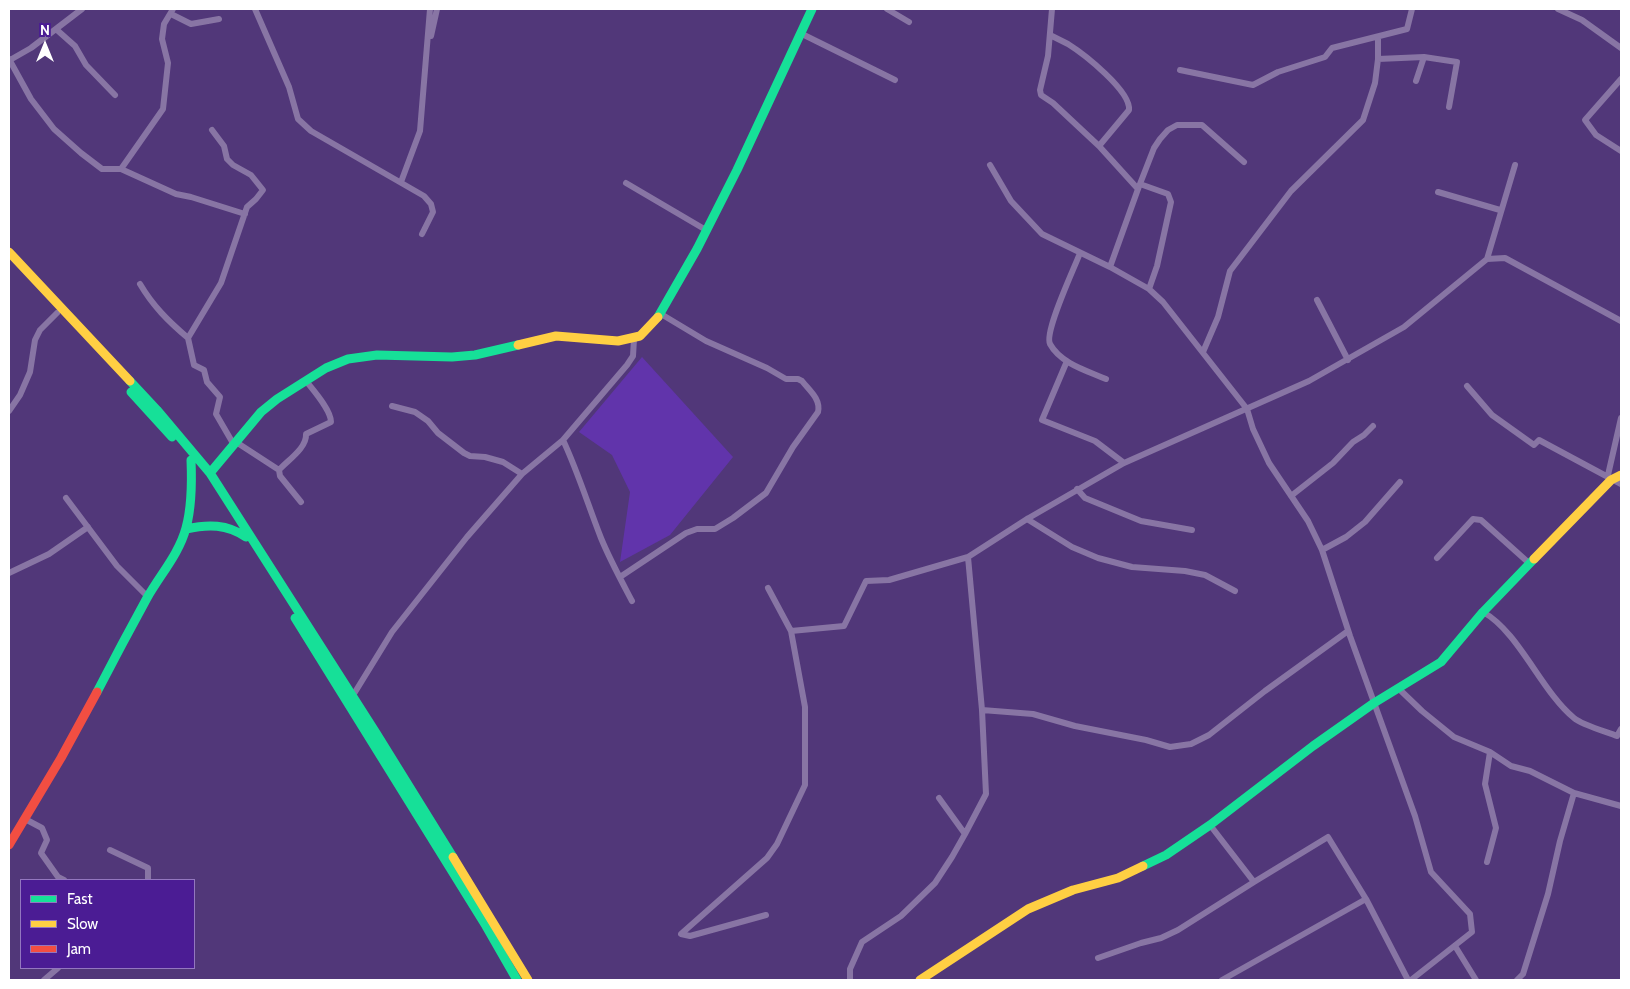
<!DOCTYPE html>
<html>
<head>
<meta charset="utf-8">
<style>
	body { margin:0 }
	#map { position:relative; width:1630px; height:989px; overflow:hidden; background:#513779; font-family:Cabin,sans-serif }
	canvas { display:block }
	.frame { position:absolute; inset:0; border:10px solid #fff; pointer-events:none }
	.legend { position:absolute; left:20px; top:879px; width:175px; height:90px; box-sizing:border-box; background:#4b1c94; border:1px solid #9377bf; margin:0; padding:6px 9px; list-style:none; font-size:15px; color:#fff }
	.legend li { display:flex; align-items:center; gap:10px; height:25px }
	.legend b { width:25px; border:1px solid #9377bf }
	.north { position:absolute; left:20px; top:20px; width:50px; height:50px; -webkit-text-stroke:4px #4b1c94; paint-order:stroke; rotate:0deg; font-size:14px; font-weight:700; line-height:20px; text-align:center; color:#fff }
	.north::after { content:''; display:block; margin:auto; width:18px; height:22px; background:#fff; clip-path:polygon(50% 0,100% 100%,50% 72%,0 100%) }
</style>
</head>
<body>
<div id="map">
<canvas width="1630" height="989"></canvas>
<div class="frame"></div>
<ul class="legend">
<li><b style="height:6px;background:#16e098"></b>Fast</li>
<li><b style="height:6px;background:#ffcf43"></b>Slow</li>
<li><b style="height:6px;background:#f24e42"></b>Jam</li>
</ul>
<div class="north">N</div>
</div>
<script>
const ctx = document.querySelector('canvas').getContext('2d');
ctx.lineJoin = 'round';
function paint(path, color) { ctx.fillStyle = color; ctx.fill(path, 'evenodd'); }
function strokePath(path, color, width, dash) { ctx.strokeStyle = color; ctx.lineWidth = width; ctx.lineCap = dash ? 'butt' : 'round'; ctx.setLineDash(dash || []); ctx.stroke(path); }
const green = new Path2D(`
	M642,357l91,100 -63,78 -50,27 10,-70 -18,-37 -33,-23z`);
const street = new Path2D(`
	M255,9l34,78 9,32 13,12 113,65 7,8 2,8 -11,22
	M887,9l22,13
	M1052,9l-4,47 -8,34 1,5 12,8 46,43 39,43
	M1558,9l24,11 39,28
	M171,14l20,10 28,-5
	M57,30l18,16 11,19 29,30
	M802,34l93,46
	M1050,35c6,3 12,6 18,9 16,10 63,47 61,66l-30,36
	M431,36l6,-27
	M9,59l22,40 23,30 27,24 21,16h19l42,-60 5,-46 -6,-24 2,-15 9,-15
	M1378,59l46,-2 33,5 -8,45
	M10,60l21,-12 51,-39
	M1180,70l73,15 25,-13 47,-15 7,-9 75,-19 5,-20
	M1621,79l-36,41 11,15 25,16
	M1416,81l8,-24
	M212,130l12,16 3,13 6,6 18,10 12,15 -7,9 -9,8 -26,76 -33,55 6,27 10,5 3,12 13,15 -4,17 18,31
	M990,165l21,36 31,33 68,33 39,22 14,13 84,107 6,20 16,34 39,58 14,29 28,86 65,180 16,56 39,42 2,18 -61,48
	M121,169l55,25 15,3 54,17
	M401,182l19,-51 10,-122
	M626,183l80,47
	M1140,184l28,10 3,8 -14,64 -8,23
	M1438,192l62,18
	M1080,253c-6,16 -36,79 -30,91 11,20 38,27 56,35
	M1487,259l28,-94
	M1110,267l28,-78 16,-41 6,-9 8,-9 9,-5h25l42,37
	M140,284c13,22 28,37 48,54
	M1317,300l31,60
	M1203,352l15,-35 12,-46 61,-80 72,-71 12,-37 3,-24v-22
	M1067,361l-25,59 53,21 29,22
	M1467,386l25,29 42,30 5,-5 82,44
	M392,406l23,6 13,9 10,12 26,20 6,3 15,1 18,5 19,12
	M9,411l11,-16 10,-23 5,-32 5,-10 17,-17
	M236,442l43,28 1,6 21,26
	M279,470c9,-10 28,-22 27,-36l25,-12c0,-12 -17,-31 -25,-41
	M1608,475l13,-57
	M1077,489l8,9 56,23 51,9
	M1291,496l42,-33 20,-21 11,-7 9,-9
	M66,498l51,68 31,31
	M1027,519l45,28 26,11 34,9 53,4 20,4 30,16
	M1322,550l24,-13 19,-15 35,-40
	M1437,558l36,-39 8,1 49,44
	M9,573l40,-19 39,-27
	M620,577l66,-44 11,-4h18l18,-11 33,-25 27,-46 25,-35c3,-13 -9,-22 -16,-31l-4,-2h-12l-19,-11 -61,-27 -45,-27
	M632,601c-11,-21 -22,-41 -31,-63 -13,-33 -23,-66 -38,-98l64,-75 6,-9 1,-17
	M1483,612c36,20 58,79 91,106 8,7 33,14 43,18l4,-7
	M791,631l53,-5 22,-45 23,-1 79,-23 59,-38 97,-56 185,-82 95,-54 83,-68 18,-1 116,63
	M1398,688l24,23 32,26 36,15 -5,32 11,44 -9,34
	M352,697l40,-65 75,-95 55,-63 41,-34
	M982,710l51,4 42,12 71,14 24,7 21,-3 18,-9 56,-44 83,-60
	M1490,752l21,14 19,5 44,22 47,13
	M939,798l26,36 21,-40 -4,-84 -14,-153
	M25,819l17,9 5,12 -6,13 17,24 6,3
	M1210,825l44,57 74,-45 38,62 42,81
	M110,850l38,18v12
	M766,915l-76,21 -9,-2 86,-76 10,-14 28,-59v-78l-14,-76 -23,-43
	M1455,946l21,34
	M1098,958l43,-15 20,-5 17,-8 76,-48
	M44,980l14,-12
	M850,980v-11l12,-27 39,-26 34,-33 17,-26 13,-23
	M1222,980l144,-81
	M1517,980l6,-6 25,-80 12,-53 14,-48`);
const fast = new Path2D(`
	M658,317l39,-68 40,-79 75,-161
	M130,381l27,29 53,63 166,260 77,124
	M131,392l41,45
	M210,473l51,-61 16,-13 49,-31 22,-9 29,-4 75,2 23,-2 43,-10
	M186,529c22,-5 41,-5 60,8
	M295,618l191,308 31,54
	M97,692c16,-31 33,-63 50,-94 13,-23 32,-44 39,-70 6,-22 6,-45 5,-68
	M1143,866l23,-11 44,-30 103,-79 61,-43 67,-41 42,-50 51,-53`);
const slow = new Path2D(`
	M9,252l121,129
	M518,345l38,-9 62,5 22,-5 18,-19
	M1534,559l77,-79 10,-5
	M453,857l75,123
	M920,980l108,-71 45,-19 45,-12 25,-12`);
const jam = new Path2D(`
	M9,845l52,-87 36,-66`);
paint(green, '#6134ab');
strokePath(street, '#8875a4', 6);
strokePath(fast, '#16e098', 9);
strokePath(slow, '#ffcf43', 9);
strokePath(jam, '#f24e42', 9);
</script>
</body>
</html>
